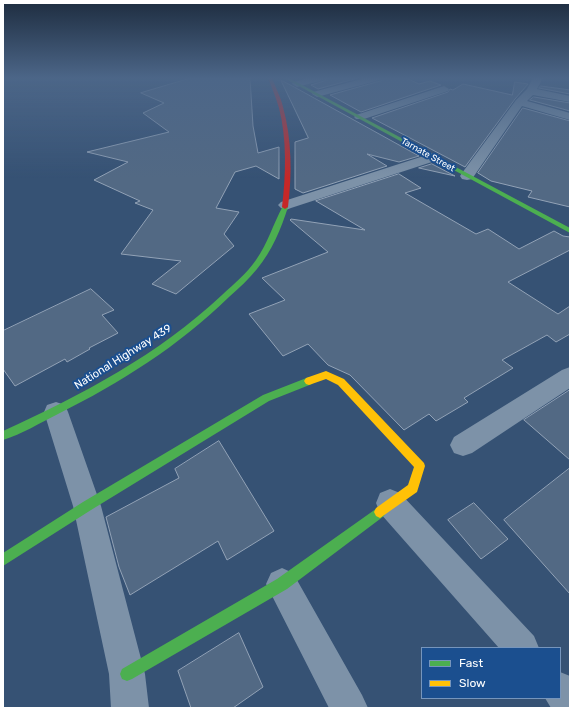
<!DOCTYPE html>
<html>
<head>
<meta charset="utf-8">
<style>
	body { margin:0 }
	#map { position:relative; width:573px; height:711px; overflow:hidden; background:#365274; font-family:Rubik,sans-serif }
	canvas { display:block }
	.frame { position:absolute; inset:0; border:4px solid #fff; pointer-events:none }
	.legend { position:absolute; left:421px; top:647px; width:140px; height:52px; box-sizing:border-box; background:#1b4f8f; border:1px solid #7695bc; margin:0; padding:5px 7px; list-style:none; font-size:12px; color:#fff }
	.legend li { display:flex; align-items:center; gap:8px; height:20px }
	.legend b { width:20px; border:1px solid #7695bc }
</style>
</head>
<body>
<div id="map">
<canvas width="573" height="711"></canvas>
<div class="frame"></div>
<ul class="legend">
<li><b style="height:5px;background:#4caf50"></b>Fast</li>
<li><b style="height:5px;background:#ffc107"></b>Slow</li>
</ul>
</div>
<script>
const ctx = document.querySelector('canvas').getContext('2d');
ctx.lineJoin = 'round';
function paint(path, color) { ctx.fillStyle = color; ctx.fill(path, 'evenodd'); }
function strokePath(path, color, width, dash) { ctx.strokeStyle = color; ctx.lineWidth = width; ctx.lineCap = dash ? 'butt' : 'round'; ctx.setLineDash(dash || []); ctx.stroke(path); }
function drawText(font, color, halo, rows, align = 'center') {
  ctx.font = font + ' Rubik,sans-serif'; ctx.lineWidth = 4; ctx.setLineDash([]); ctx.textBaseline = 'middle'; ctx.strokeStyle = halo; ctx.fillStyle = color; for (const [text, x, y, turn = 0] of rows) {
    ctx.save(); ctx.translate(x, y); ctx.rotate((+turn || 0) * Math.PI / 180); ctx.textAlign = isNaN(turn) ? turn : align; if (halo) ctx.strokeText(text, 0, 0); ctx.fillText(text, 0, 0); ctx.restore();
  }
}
const building = new Path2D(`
	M191,78h59l3,48 5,27 21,-6v32l-23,-13 -21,6 -19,36 23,4 -15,22 10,12 -58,48 -24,-10 29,-23 -60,-7 32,-44 -18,-7 5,-2 -46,-21 34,-18 -41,-10 82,-20 -26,-19 21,-10 -23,-10z
	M327,78h31l-40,11 -7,-4 13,-4z
	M384,78h22l13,6 11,-3 11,4 -80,27 -31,-17 50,-14z
	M281,80l15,8 123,68 -20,6 -32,-8 20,12 -84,27 -8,-4v-47l13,-4z
	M515,82l13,2 -13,15 -50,68 -93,-49 76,-26 2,-3 3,1 10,-6 49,11z
	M541,86l29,4v4l-31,-6z
	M534,97l36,6v8l-40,-11z
	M523,108l47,13v86l-42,-10 4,-6 -41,-10 -13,-8z
	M432,164l23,12 -36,-8z
	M399,174l22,14 -16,5 71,41 12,-5 31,20 35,-18 9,5 7,1v13l-62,32 50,32 12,-8v28l-14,8 -9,-7 -45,25 11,8 -49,30 4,4 -32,19 -7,-7 -25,16 -54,-55 -22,-10 -20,-21 -25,12 -34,-42 36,-14 -23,-22 66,-26 -38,-32 1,-1 74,11 -49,-29z
	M91,289l23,21 -12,5 16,18 -29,15 1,1 -23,13 -2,-3 -50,27 -12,-17v-38z
	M570,390v70l-46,-40z
	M219,441l55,90 -47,29 -9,-19 -88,54 -11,-28 -13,-50 73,-39 -4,-9z
	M570,468v126l-66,-74z
	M474,503l34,36 -27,20 -33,-39z
	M239,633l24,54 -30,21h-42l-13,-37z`);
const street = new Path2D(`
	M308,78h18l-2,2 -27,7 -5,-3 1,-2z
	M365,78h17l-2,2 -63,17 -5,-3 1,-2z
	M533,78h10l-6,11 33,7v6l-37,-7 -6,6 43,12v7l-48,-14 -50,73 -5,1 -5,-1 -2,-3 2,-3 54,-73 11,-11z
	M444,86l5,3 -1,2 -84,28h-8l-2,-2 2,-2z
	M433,153l5,1 2,3 -2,3 -147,48 -5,2 -5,-2 -3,-3 3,-3z
	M570,367v21l-98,65 -9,3 -9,-3 -4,-8 4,-8 108,-67z
	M56,402l9,3 3,7 33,94 44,168 4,34h-38l-2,-34 -36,-168 -29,-94 3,-7z
	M390,489l10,4 134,143 5,12h-40l-119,-135 -4,-10 4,-10z
	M282,568l11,5 69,122 6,13h-39l-63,-124 5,-11z
	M560,672l10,4v32h-19l-6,-10h15z`);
const fast = new Path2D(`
	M284,78h5l281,150v5z
	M283,206l5,1c-7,22 -16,44 -31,62 -8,10 -18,19 -28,28 -50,49 -109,86 -171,117 -18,9 -36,20 -55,26v-9c79,-36 155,-76 219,-136 12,-11 25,-22 34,-35 12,-17 17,-36 27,-54z
	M309,377l3,1 2,3 -2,3 -43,17 -178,109 -88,56v-13l80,-51 180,-107z
	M380,506l4,2 2,4 -2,4 -97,73 -155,90 -5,2 -5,-2 -2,-5 2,-5 155,-90z`);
const slow = new Path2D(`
	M326,371l18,8 80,84 1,3 -8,26 -37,26 -4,-2 -2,-4 2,-4 32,-23 6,-18 -76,-82 -12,-6 -17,6 -3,-1 -2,-3 2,-3z`);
const jam = new Path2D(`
	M268,78h4c4,10 9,20 11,29 9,32 9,68 5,100l-3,2 -3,-2c4,-32 5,-68 -3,-99 -3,-10 -7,-20 -11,-30z`);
const farStreetnames = [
	["Tarnate Street",428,155,29]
];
const streetNames = [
	["National Highway 439",123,357,-32]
];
paint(building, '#526984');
strokePath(building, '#92a2b6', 1);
paint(street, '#7d92a8');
paint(fast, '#4caf50');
paint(slow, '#ffc107');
paint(jam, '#c62828');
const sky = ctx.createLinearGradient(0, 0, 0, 178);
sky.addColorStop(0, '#1e2d40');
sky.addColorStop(0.44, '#4c6688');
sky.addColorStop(1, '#4c668800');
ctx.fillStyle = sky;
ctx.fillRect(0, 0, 573, 178);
drawText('9px', '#fff', '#1b4f8f', farStreetnames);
drawText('11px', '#fff', '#1b4f8f', streetNames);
</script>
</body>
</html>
